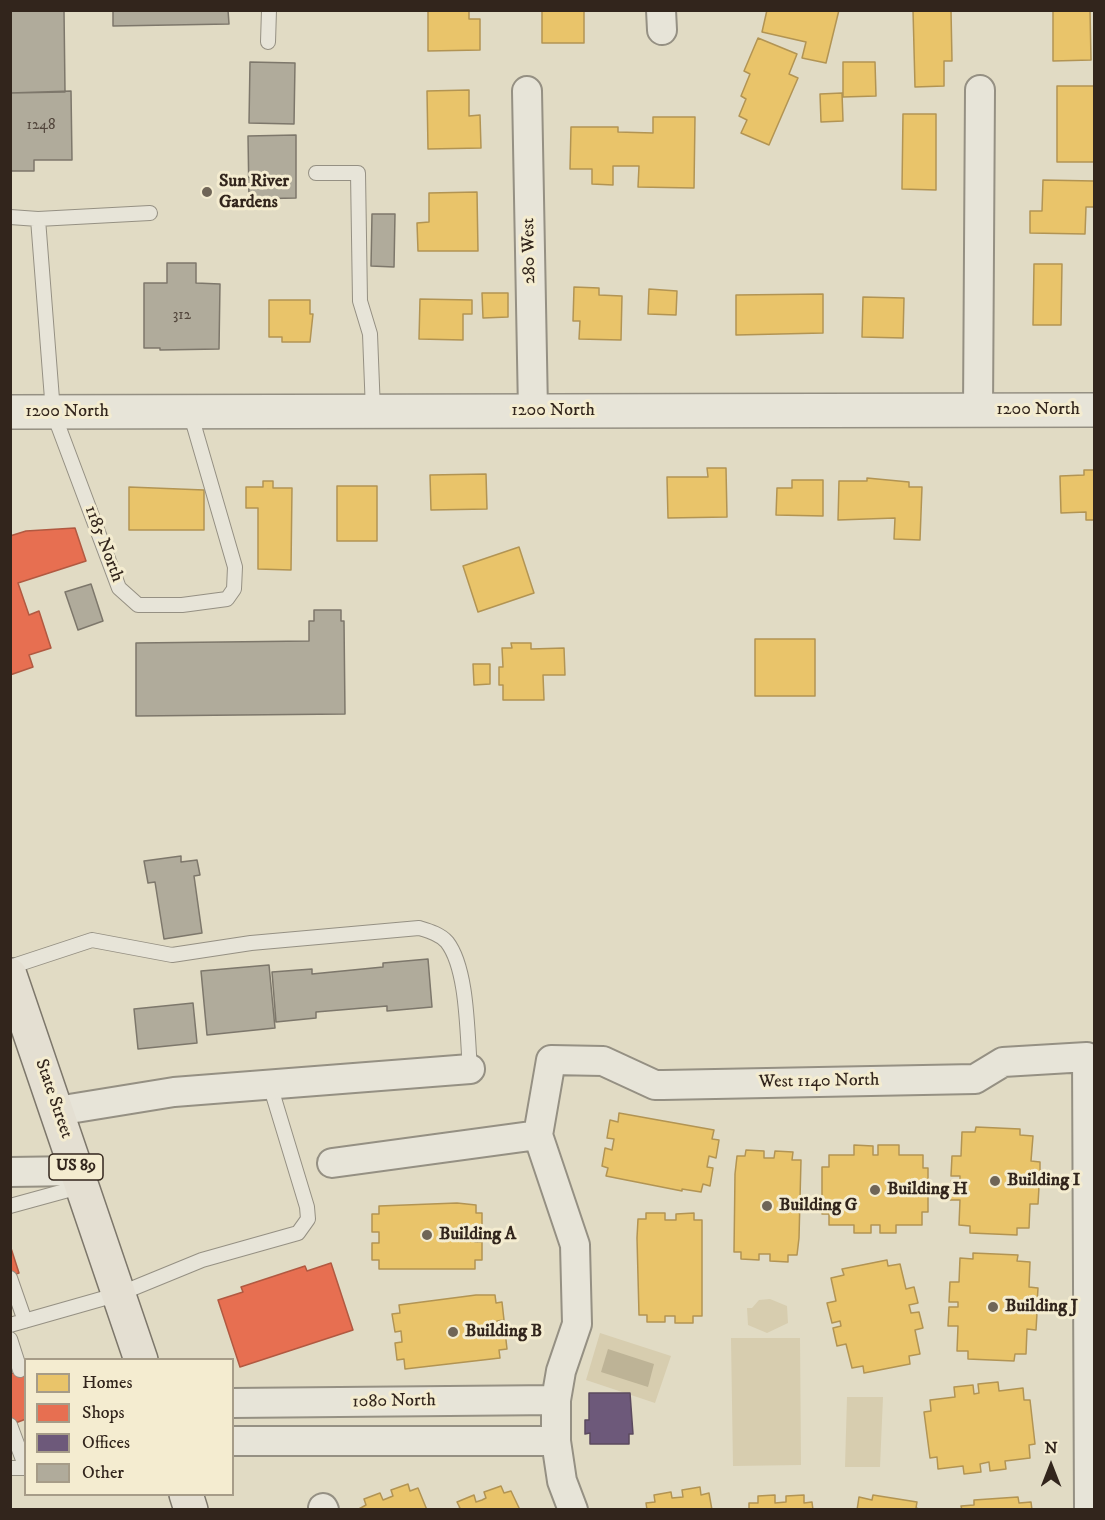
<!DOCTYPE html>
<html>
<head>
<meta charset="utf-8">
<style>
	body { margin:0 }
	#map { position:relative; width:1105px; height:1520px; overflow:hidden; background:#e1dbc4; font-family:"IM FELL DW Pica",serif }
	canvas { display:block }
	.frame { position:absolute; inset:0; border:12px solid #32251c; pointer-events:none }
	.legend { position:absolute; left:24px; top:1358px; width:210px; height:138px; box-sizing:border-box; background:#f4ecd0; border:2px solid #a69c88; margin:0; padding:8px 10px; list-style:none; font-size:18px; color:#32251c }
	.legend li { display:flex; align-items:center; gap:12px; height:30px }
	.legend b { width:30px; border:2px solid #a69c88 }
	.north { position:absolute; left:1021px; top:1436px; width:60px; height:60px; -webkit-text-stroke:4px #f4ecd0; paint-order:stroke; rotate:0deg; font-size:16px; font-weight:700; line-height:24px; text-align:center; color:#32251c }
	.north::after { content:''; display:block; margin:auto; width:21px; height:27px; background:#32251c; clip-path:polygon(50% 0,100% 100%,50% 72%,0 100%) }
</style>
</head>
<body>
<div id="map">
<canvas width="1105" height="1520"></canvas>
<div class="frame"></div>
<ul class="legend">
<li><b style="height:16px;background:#e9c46a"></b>Homes</li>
<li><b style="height:16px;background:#e76f51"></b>Shops</li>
<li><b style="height:16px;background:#6d597a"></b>Offices</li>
<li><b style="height:16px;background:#b0ab9b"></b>Other</li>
</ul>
<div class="north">N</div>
</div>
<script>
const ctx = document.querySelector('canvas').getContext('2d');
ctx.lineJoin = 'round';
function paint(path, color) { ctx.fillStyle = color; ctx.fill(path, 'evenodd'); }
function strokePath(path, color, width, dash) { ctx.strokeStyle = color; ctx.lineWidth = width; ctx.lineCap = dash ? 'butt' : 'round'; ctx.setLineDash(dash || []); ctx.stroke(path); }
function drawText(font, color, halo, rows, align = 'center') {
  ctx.font = font + ' "IM FELL DW Pica",serif'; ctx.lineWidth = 6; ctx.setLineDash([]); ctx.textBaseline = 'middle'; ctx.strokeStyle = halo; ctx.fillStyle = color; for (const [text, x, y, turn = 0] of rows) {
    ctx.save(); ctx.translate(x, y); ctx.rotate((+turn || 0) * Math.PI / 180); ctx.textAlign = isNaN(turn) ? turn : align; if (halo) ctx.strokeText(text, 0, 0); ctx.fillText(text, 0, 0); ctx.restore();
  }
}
const green = new Path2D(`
	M770,1299l17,7 1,17 -21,10 -19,-8 -1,-17h5l7,-8z
	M600,1333l71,23 -16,47 -69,-23z
	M731,1338h69l1,127 -68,1z
	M847,1397h36l-3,70h-35z`);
const water = new Path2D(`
	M608,1349l46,15 -6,23 -47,-15z`);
const homes = new Path2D(`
	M428,10h41v9h11v31l-52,1z
	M542,10h42v33h-42z
	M767,10h72l-13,53 -24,-5 4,-16 -44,-10z
	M913,10h38l1,51h-8v25l-29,1z
	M1053,10h37l1,50 -38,1z
	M758,38l39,16 -8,20 9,4 -29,67 -28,-12 6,-13 -8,-4 7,-17 -5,-3 9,-22 -6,-3z
	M843,62h32l1,34 -33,1z
	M1057,86h37v76h-37z
	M469,90v26l11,-1 1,33 -53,1 -1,-58z
	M842,93l1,28 -22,1 -1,-28z
	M903,114h33v76l-34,-1z
	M653,117h42l-1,71 -56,-1 1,-21h-26v19l-21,-1v-15h-22l1,-42h47v5l35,1z
	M1043,180l51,1v26h-8l-1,27 -55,-1v-22h12z
	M477,192l1,59h-60l-1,-28 12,-1v-29z
	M1034,264h28l-1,61h-28z
	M574,287l25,1v7l23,1 -1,44 -42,-1 1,-18h-7z
	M649,289l28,2 -1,24 -28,-1z
	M482,293h26v24l-25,1z
	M823,294v39l-87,2v-40z
	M863,297l41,1 -1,40 -41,-1z
	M420,299l52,1v14h-9v26l-44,-1z
	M269,300h41v14h3l-3,28h-28v-5h-13z
	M707,468h19l1,49 -59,1 -1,-41h41z
	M1084,470h10v50h-8v-8l-25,1 -1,-37 24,-1z
	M486,474l1,35 -56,1 -1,-35z
	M867,478l42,4v5h13l-2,53 -26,-1 1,-21 -57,2 1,-39h28z
	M792,480h31v36l-47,-1 1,-27h15z
	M263,481h10v7h19l-1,82 -33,-1v-61h-12v-21h17z
	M337,486h40v55h-40z
	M129,487l75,3v40h-75z
	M519,547l15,46 -56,19 -15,-46z
	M755,639h60v57h-60z
	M511,643h20v6l33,-1 1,27h-22l1,25h-41v-15h-4v-18h4l-1,-19h10z
	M473,664h17v20l-16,1z
	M619,1113l95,17 -2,9 7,1 -3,18 -7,-2 -2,11 6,1 -3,18 -7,-2 -2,8 -19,-3v2l-76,-15 2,-8 -6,-2 3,-18 7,2 2,-11 -7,-1 3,-18 8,2z
	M976,1127l44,2v6l13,1 -2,25 9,1v16h-9l-1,9h9l-1,17h-8l-1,24h-12v7l-47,-2v-7l-11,-1 1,-25h-10l1,-19h9v-5h-9l1,-20h9l1,-24h13z
	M854,1145l19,1v9h5v-10h21v10h24v13h5v44h-6v13h-26v8h-16v-8h-9v8h-17v-8h-25v-11h-7v-47h7v-12h25z
	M746,1150l18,1v7h10l1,-7 18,1 -1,8h9l-2,78 -2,17h-9v7l-18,-1v-7h-11v6l-18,-1v-7h-7l1,-78 2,-18h8z
	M457,1203l19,2v8h6v18h-7v11h7v18h-7v9h-96v-9h-7v-17h7v-11h-7v-18h7v-8z
	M646,1213h19v7h11v-6l18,-1v7h8v96h-9v7h-18v-7h-10v6h-18v-7h-8l-2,-77 1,-19h8z
	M973,1253l45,2 -1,6 13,1 -1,25 9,1 -1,16h-9v8l9,1 -1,17 -9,-1 -1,25h-11l-1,7 -46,-2v-8h-11l1,-25h-10l1,-19h9v-5h-9l1,-20h9l1,-24 13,1z
	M887,1260l1,6 12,-2 6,25 8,-2 4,16 -9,2 2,8 8,-1 4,16 -8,2 5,24 -11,2 1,8 -46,9 -1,-7 -11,2 -6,-24 -9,2 -4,-18 8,-2 -1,-5 -8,2 -5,-20 9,-2 -5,-23 13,-3 -2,-6z
	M476,1295h19l1,8 6,-1 2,18 -7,1 1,10h7l2,18 -8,1 1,8 -95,11 -1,-10 -7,1 -2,-17 7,-1 -1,-11 -6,1 -3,-18 8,-1 -1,-8z
	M998,1382l1,9 24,-3 1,12h6l5,44 -6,1 1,13 -25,3 1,8 -16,2 -1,-9 -9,2 1,8 -17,2 -1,-8 -25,3 -1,-12 -7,1 -6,-46 7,-1 -1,-11 25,-3 -1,-10 19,-2 1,9 5,-1 -1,-9z
	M408,1484l2,7 8,-3 9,22h-70l9,-5 -2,-6 16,-6 3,7 10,-4 -2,-6z
	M501,1486l3,7 7,-2 9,19h-65l5,-2 -3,-6 17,-7 2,7 6,-2 4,-2 -2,-6z
	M700,1487l1,8 8,-2 3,17h-65l-1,-7 9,-1 -1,-7 17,-3 1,6 11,-1 -1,-7z
	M775,1495v8l11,-1v-6l18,-1v8l8,-1 1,8h-64v-7h9v-7z
	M873,1495l44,7 -1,6 6,2h-65l2,-13 13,3z
	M1018,1497l1,6 12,-1 1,8h-70l-1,-4 13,-1v-5z`);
const shops = new Path2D(`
	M75,528l11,33 -68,22 11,32 10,-4 12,37 -22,7 4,12 -23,8v-139l16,-5z
	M10,1245l9,28 -9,3z
	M331,1263l22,67 -113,37 -22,-67 25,-8 -2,-5 64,-21 2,5z
	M26,1369v50l-16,6v-51z`);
const offices = new Path2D(`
	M589,1393h41l3,41h-4v10h-39v-11l-5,1v-14h4z`);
const building = new Path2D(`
	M10,10h54l1,82 -55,1z
	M113,10h115l1,14 -116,2z
	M250,62l45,1 -1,61 -45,-1z
	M71,91l1,69h-38v11h-24v-78z
	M296,135v63l-47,1 -1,-63z
	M372,214h23l-1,53 -23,-1z
	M167,263h29v20l24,1 -1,65 -59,1v-2h-16v-65h23z
	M91,584l12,37 -25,9 -13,-38z
	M314,610h27v11h3l1,93 -209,2v-73l173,-2v-20h5z
	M181,856v6l16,-2 3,15 -6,1 8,57 -38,6 -9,-57 -7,1 -4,-22z
	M428,959l4,48 -45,4v-5l-71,6v6l-40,4 -4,-50 40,-3v5l71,-7v-4z
	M269,965l6,63 -68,7 -6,-64z
	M193,1003l4,40 -59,6 -4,-40z`);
const service = new Path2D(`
	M268,42l1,-32
	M316,173h42l2,128 10,33 3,77
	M10,217l28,2 15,193 66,176 19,17h44l45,-6 7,-10 1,-22 -45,-155
	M38,219l112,-6
	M10,967l82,-27 80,15 79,-12 168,-15c10,3 21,6 28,14 21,27 20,93 23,127
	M10,1206l73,-20
	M10,1278l15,43
	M10,1325l109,-31 83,-34 96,-27 10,-14 -1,-12 -37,-122
	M10,1339l10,31
	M10,1425l16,43h-16`);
const minor = new Path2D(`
	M661,10l1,20
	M527,91l6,320
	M978,410l2,-320
	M57,1111l117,-19 296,-23
	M332,1163l206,-28
	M10,1172l67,-1
	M232,1403l324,-3
	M232,1441h324
	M323,1508l1,2
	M573,1510l-11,-29 -6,-40v-41l5,-29 16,-47 -2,-79 -37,-110 13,-75 52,1 52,24h8l312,-6 28,-17 84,-5 2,453`);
const tertiary = new Path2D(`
	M10,412l1084,-2`);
const primary = new Path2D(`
	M10,975l131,385
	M186,1494l5,16`);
const markers = [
	[207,192,6,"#6f6557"],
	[995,1181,6,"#6f6557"],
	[875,1190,6,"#6f6557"],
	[767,1206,6,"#6f6557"],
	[427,1235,6,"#6f6557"],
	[993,1307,6,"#6f6557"],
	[453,1332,6,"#6f6557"]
];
const numberNames = [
	["1248",41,126],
	["312",182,316]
];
const shields = [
	[76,1167,54]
];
const shieldNames = [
	["US 89",76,1167]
];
const poiNames = [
	["Sun River",219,182],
	["Gardens",219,203],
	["Building I",1007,1181],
	["Building H",887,1190],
	["Building G",779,1206],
	["Building A",439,1235],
	["Building J",1005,1307],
	["Building B",465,1332]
];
const streetNames = [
	["280 West",530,251,-91],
	["1200 North",1038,410],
	["1200 North",553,411],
	["1200 North",67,412],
	["1185 North",103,544,69],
	["West 1140 North",819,1082,-1],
	["State Street",53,1099,71],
	["1080 North",394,1402,-1]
];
paint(green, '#d7cdaf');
paint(water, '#bdb396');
paint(homes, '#e9c46a');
strokePath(homes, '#b29453', 1.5);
paint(shops, '#e76f51');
strokePath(shops, '#b15941', 1.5);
paint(offices, '#6d597a');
strokePath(offices, '#5b495e', 1.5);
paint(building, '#b0ab9b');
strokePath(building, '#7d776b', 1.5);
strokePath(service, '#959083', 16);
strokePath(minor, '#959083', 32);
strokePath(tertiary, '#959083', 36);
strokePath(primary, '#7d776b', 36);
strokePath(service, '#e7e4d8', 14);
strokePath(minor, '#e7e4d8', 28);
strokePath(tertiary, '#e7e4d8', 33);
strokePath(primary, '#e4dfd2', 33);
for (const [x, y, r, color] of markers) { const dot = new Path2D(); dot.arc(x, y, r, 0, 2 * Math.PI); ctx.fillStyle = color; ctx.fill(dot); strokePath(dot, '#f4ecd0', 2); }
drawText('15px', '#52463c', null, numberNames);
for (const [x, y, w] of shields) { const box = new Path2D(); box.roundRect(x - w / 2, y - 13, w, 26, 4.5); ctx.fillStyle = '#f4ecd0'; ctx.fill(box); strokePath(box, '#32251c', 1.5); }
drawText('bold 16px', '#32251c', null, shieldNames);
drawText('bold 18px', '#32251c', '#f4ecd0', poiNames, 'left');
drawText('18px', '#32251c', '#f4ecd0', streetNames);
</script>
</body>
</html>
